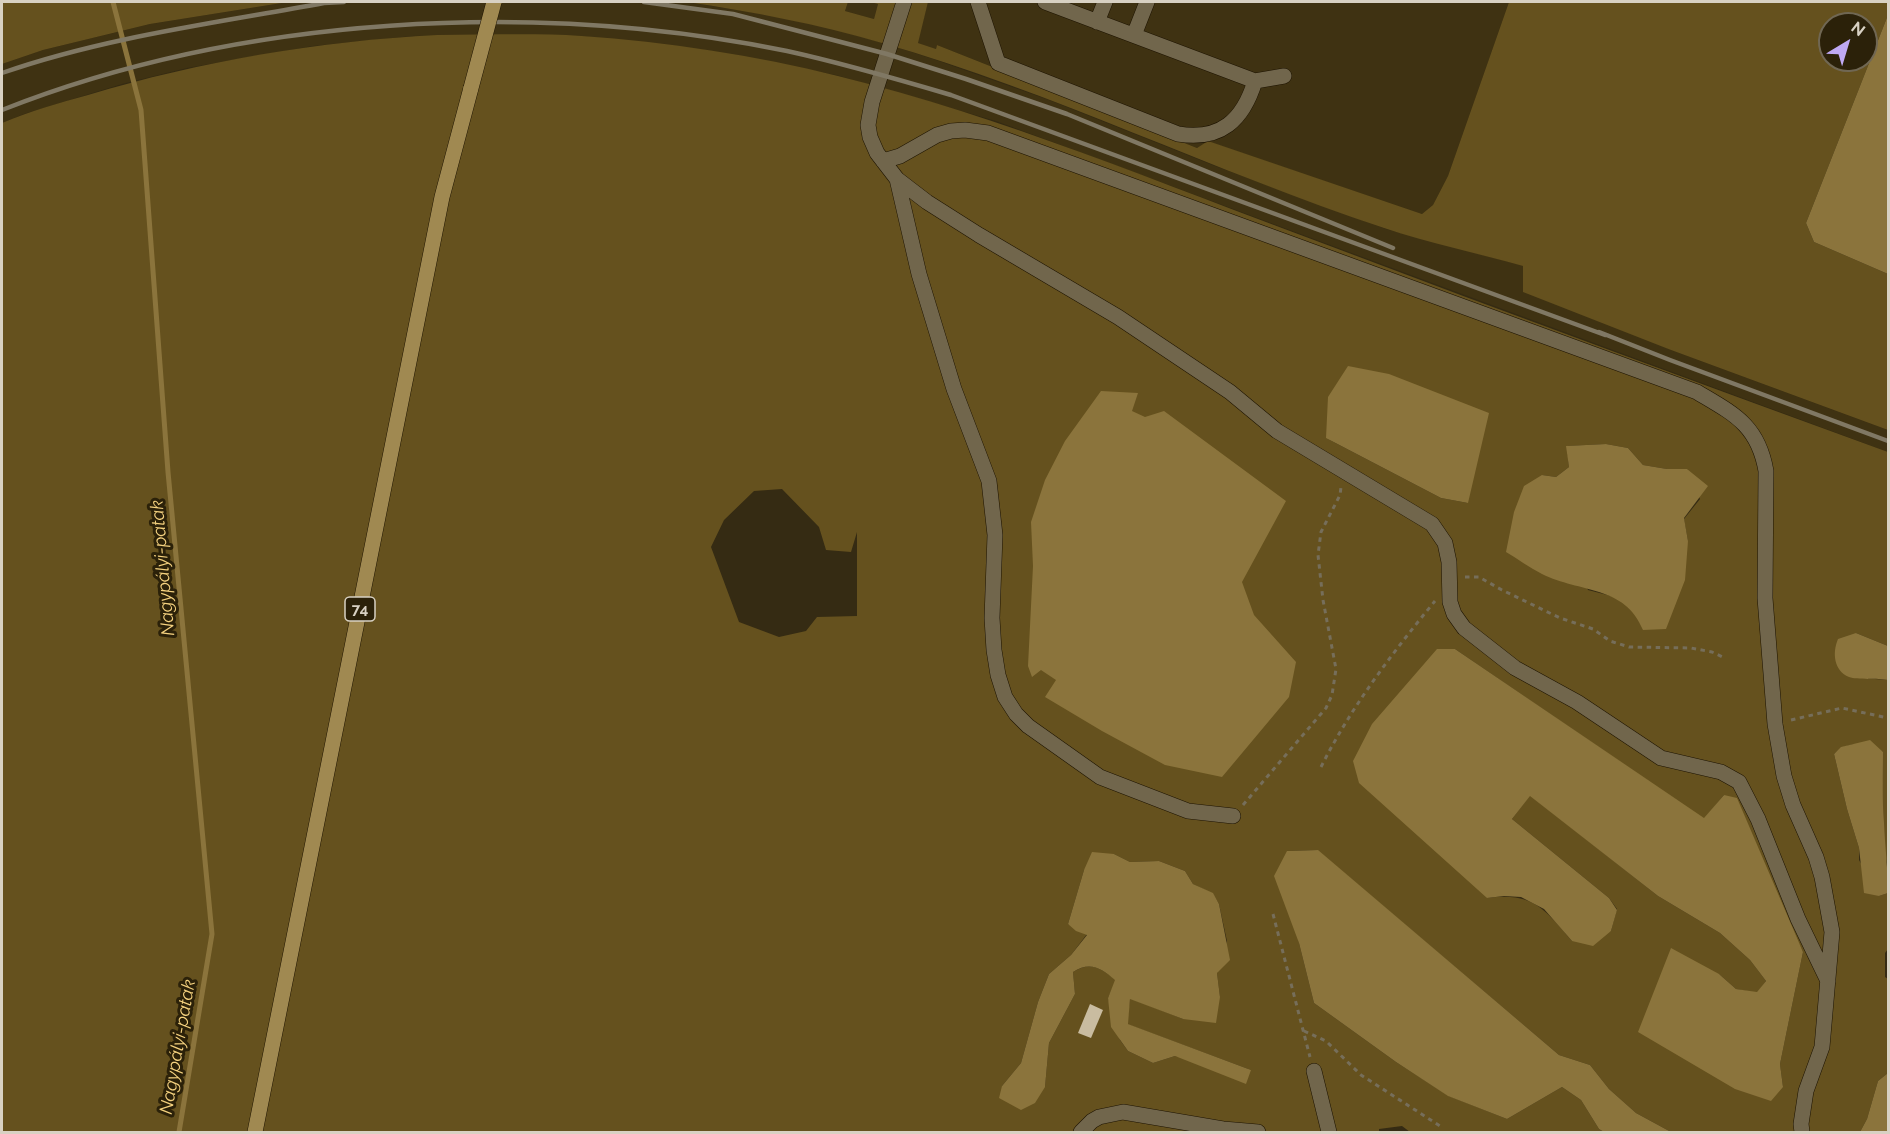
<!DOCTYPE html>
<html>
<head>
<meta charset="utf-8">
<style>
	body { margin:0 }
	#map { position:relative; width:1890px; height:1134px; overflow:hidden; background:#352b13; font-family:Raleway,sans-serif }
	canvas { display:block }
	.frame { position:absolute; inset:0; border:3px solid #d8d1c3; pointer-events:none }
	.north { position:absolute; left:1818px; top:12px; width:60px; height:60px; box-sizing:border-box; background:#2b2109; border:2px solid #706753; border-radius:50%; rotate:38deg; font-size:16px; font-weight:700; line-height:24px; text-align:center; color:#d8d1c3 }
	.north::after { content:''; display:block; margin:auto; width:21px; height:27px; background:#bfa9f4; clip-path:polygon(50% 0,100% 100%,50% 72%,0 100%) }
</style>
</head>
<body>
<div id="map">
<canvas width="1890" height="1134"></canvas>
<div class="frame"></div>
<div class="north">N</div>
</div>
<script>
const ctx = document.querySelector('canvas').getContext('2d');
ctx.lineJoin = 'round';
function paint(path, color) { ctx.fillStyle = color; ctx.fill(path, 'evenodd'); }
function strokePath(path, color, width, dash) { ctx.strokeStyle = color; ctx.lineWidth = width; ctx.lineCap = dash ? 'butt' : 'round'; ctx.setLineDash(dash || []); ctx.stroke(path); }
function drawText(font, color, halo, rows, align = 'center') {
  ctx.font = font + ' Raleway,sans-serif'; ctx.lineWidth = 6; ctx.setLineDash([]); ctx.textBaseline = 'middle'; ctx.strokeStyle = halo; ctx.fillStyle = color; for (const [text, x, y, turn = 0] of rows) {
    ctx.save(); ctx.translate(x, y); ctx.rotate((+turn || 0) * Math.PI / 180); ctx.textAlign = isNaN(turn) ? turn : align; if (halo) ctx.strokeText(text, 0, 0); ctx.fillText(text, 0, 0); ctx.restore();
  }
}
const built = new Path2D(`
	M288,2h399l82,13 61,13 54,15 49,16 116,41 166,66 171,63 138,37 147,84 217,80v22l-892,-331 -160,-46 -132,-25 -123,-14 -55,-1 -113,1 -100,10 -126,22 -65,16 -98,30 -22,9v-59l41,-14 107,-26z
	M848,2h22l8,2 -4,15 -29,-8z
	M928,2h581l-61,174 -15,29 -11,9 -213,-72 -12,6 -260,-103 -1,4 -19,-6z`);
const green = new Path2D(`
	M2,2h286l-138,22 -107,26 -41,14z
	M687,2h161l-3,9 29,8 4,-15 -8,-2h58l-10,41 18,6 1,-4 260,103 11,-7 214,73 11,-9 15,-29 61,-174h379v13l-82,208 8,19 74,32v156l-217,-80 -148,-58v-26c-46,-13 -94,-23 -139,-38 -169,-56 -331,-136 -502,-185 -64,-19 -129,-31 -195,-41zM1830,24h36v36h-36z
	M437,35c48,0 97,-2 145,1 85,6 173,19 256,40 166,41 324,108 484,167 188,71 377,140 566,209v194l-32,-13 -6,44 38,3v187c-9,-37 -6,-78 -5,-115 -20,-6 -31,-14 -49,2l13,55 12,39v12l20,36 9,-3v56l-3,4v24l3,2v94l-10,8 -11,38 -7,13h-189l-35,-19 -27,-24 -19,-24 -31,-10 -242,-205 -30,1 12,92 15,60 82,59 53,34 58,23 55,-32 19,13 18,29 5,3h-194l-8,-6 -23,3v3h-1377v-1009c28,-12 57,-20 86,-28 113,-34 231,-54 349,-60zM1326,438l142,65 -27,-5zM1606,444l22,4 15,17 24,4h20l13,30 -16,20 4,22 -51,74 -18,-17 -31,-8 -46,-115 14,2 13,-10 -2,-21zM782,489l37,38 7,23 25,2 6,-20v84l-40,1 -11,14 -27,6 -40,-15 -28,-75 13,-27 30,-29zM1437,649h18l249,170 20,-24 79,157 -23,112 3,23 -64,-113 17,15 21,4 9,-12 -16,-21 -30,-27 -62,-37 -128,-101 -18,24 97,79 8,11 -6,22 -39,10c-28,-32 -38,-49 -85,-43zM1114,854l16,8 29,-1 26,10 8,13 20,10 6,10 8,37 -10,32 3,24 -37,22 -53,-21 -3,26 124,46 -76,-14 -22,7 -25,-12 -8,-11 -12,-42 8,-18c-16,-12 -25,-19 -43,-8l2,22 -26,49 -4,44 -43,-1 19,-23 17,-61 11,-28 22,-19 16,-21 -19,-10 16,-54z`);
const water = new Path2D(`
	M1888,15v259l-74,-32 -8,-19z
	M1348,366l41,8 100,39 -21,90 -27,-5 -115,-60 2,-41z
	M1101,391l37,2 -6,18 13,6 19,-6 122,90 -44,81 12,33 42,47 -7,35 -67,80 -57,-12 -63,-34 -57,-34 11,-17 -15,-10 -9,7 -4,-11 5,-100 -2,-44 14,-42 20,-39z
	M1606,444l22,4 15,17 24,4h20l21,17 -24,32 4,23 -3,39 -19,49 -23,1c-18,-45 -63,-37 -101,-56 -12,-6 -24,-15 -36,-22l8,-40 10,-26 18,-11 14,2 13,-10 -3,-21z
	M1856,633l32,13v34c-10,-2 -31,0 -39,-3 -15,-6 -17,-24 -11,-38z
	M1437,649h18l249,169 20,-23 13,3 66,154 -23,112 3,23 -12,14 -36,-12 -97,-57 33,-84 48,26 17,15 21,3 9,-11 -16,-21 -30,-27 -62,-37 -128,-100 -18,23 97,79 8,12 -6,21 -18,15 -21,-5 -28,-32 -23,-12 -17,-1 -17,2 -128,-115 -6,-22 19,-37z
	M1870,740l13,12c0,24 -1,47 1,71 1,24 4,46 4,70l-9,3 -15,-3 -5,-45 -12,-39 -13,-55 7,-7z
	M1318,850l241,205 31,10 19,24 27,24 35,19h-67l-5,-3 -18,-29 -19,-13 -55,32 -59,-23 -52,-34 -82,-59 -15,-60 -25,-67 13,-25z
	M1092,852l22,2 16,8 29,-1 26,10 8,13 20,9 6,11 11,56 -13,13 3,24 -4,26 -33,-4 -53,-20 -2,25 123,46 -5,14 -71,-28 -22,7 -25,-12 -17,-24 -3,-29 7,-18c-14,-12 -25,-19 -42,-8l2,22 -26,49 -4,44 -10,16 -14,7 -22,-12 3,-12 19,-23 17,-61 11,-28 22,-19 16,-20 -11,-4 -8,-7 16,-54z
	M1888,1073v59h-28l7,-13 11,-38z`);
const stream = new Path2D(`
	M113,2l28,108 27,362 44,462 -33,198`);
const building = new Path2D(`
	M1090,1004l13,6 -12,28 -13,-5z`);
const path = new Path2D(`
	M1465,577h14l23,13 58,28 33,11 17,12 19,6 62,1 21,4 13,6
	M1791,720l51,-12 46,10
	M1321,767c30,-60 72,-115 114,-166
	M1243,805l83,-97 6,-13 4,-26 -13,-69 -5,-45 3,-23 19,-37 1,-8
	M1273,914l37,143
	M1304,1031l22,10 35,34 79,51`);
const minor = new Path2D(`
	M904,2l-32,100 -4,23 2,12 7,16 20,26 30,23 52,33 139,82 112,75 47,39 155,93 13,19 4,19 1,40 4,12 10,14 51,40 62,34 84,56 60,14 18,10 19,37 40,100 30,62
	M978,2l20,61 180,71c43,7 65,-14 77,-53l-210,-79
	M1097,22l8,-20
	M1134,35l13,-33
	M1255,81l29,-5
	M883,161l17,-5 37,-21 14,-4 14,-1 23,3 709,259c37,22 61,33 69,79l-1,127 10,126 9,52 9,29 23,52 6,20 10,55 -10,115 -16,44 -5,33 1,8
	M897,179l22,95 35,115 35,92 6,54 -3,83 2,32 4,25 7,22 11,17 12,12 72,51 88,34 45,5
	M1314,1071l15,61
	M1081,1132l11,-11 7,-4 24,-5 100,17 35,3`);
const major = new Path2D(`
	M255,1132l187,-935 29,-109`);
const rail = new Path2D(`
	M644,2l89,12 154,40 79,25 101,35 326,134
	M2,73c103,-36 214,-50 322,-70l20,-1
	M2,110c240,-95 533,-110 785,-59 55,12 110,28 164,44l654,240
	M1599,332l71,28 218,81`);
const majorBridge = new Path2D(`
	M471,88l23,-86`);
const shields = [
	[360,609,30]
];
const shieldNames = [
	["74",360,609]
];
const waterNames = [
	["Nagypályi-patak",163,568,-95],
	["Nagypályi-patak",178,1047,-80]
];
paint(built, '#3f3212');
paint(green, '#65511e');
paint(water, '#8b743c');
strokePath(stream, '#8b743c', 5);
paint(building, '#c9bca0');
strokePath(minor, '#1d1300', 16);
strokePath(major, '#1d1300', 16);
strokePath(path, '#766e5a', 3, [4.5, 4.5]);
strokePath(minor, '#71664c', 15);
strokePath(major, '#a08951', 15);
strokePath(rail, '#807864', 4.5);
strokePath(majorBridge, '#1d1300', 16, []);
strokePath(majorBridge, '#a08951', 15);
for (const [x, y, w] of shields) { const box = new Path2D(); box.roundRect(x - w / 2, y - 12, w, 24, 4.5); ctx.fillStyle = '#2b2109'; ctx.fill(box); strokePath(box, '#d8d1c3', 1.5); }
drawText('bold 15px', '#d8d1c3', null, shieldNames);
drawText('italic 18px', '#f5d27f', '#2b2109', waterNames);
</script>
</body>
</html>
